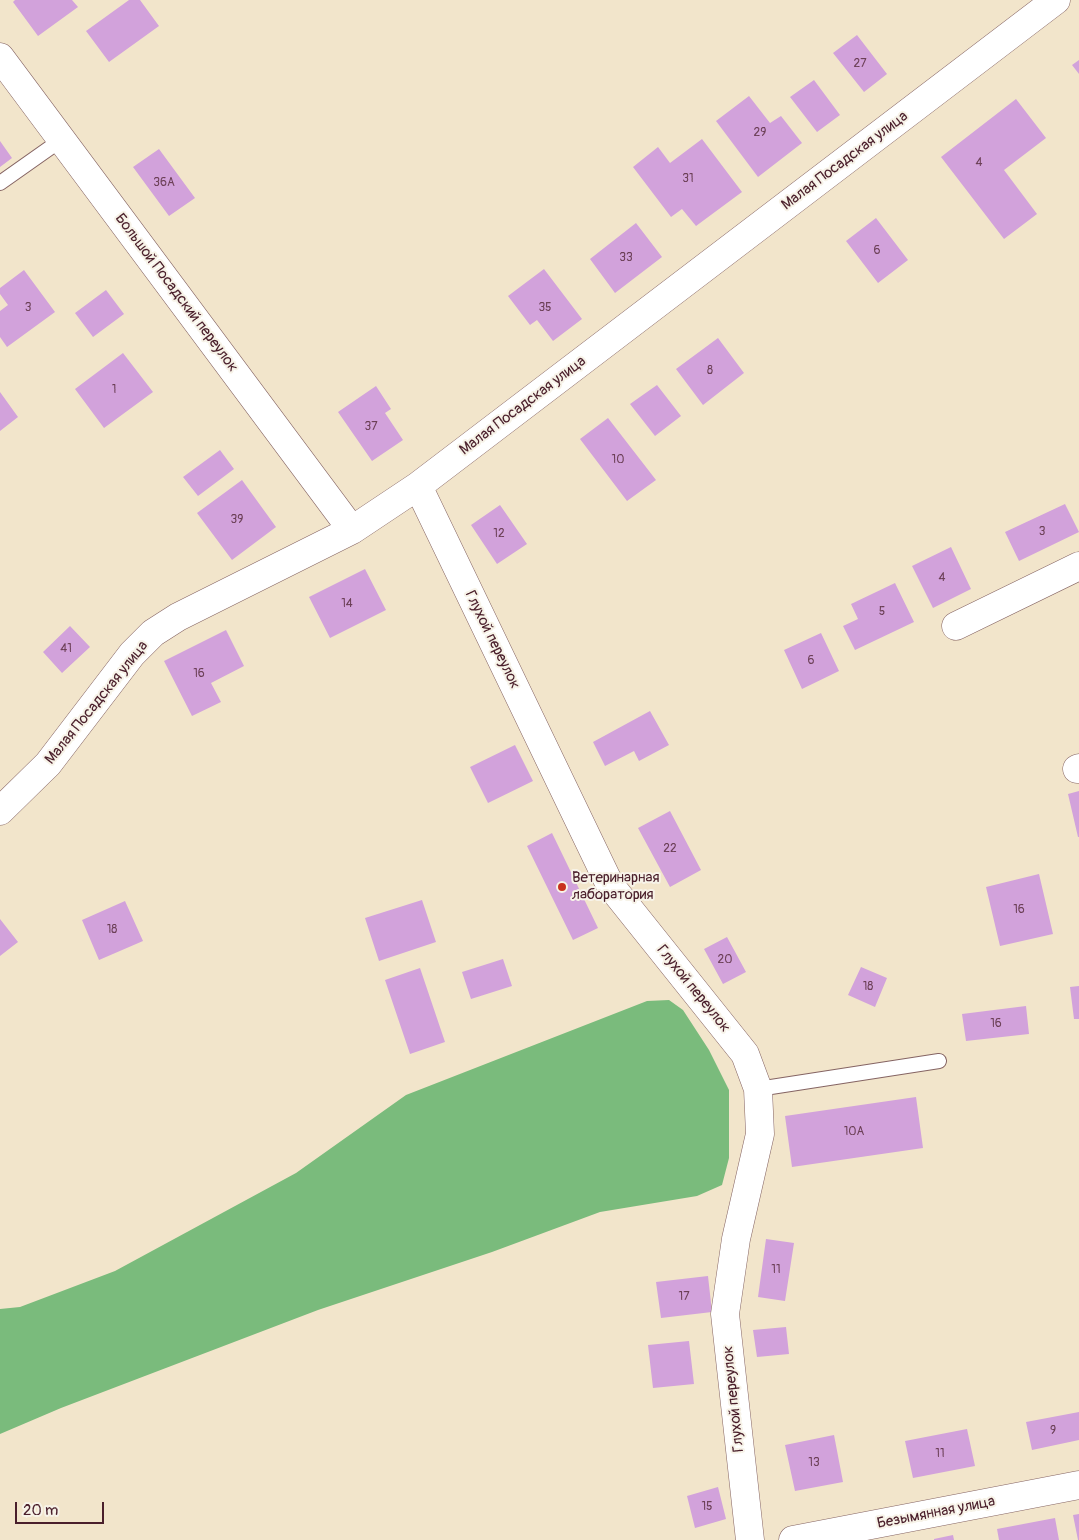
<!DOCTYPE html>
<html>
<head>
<meta charset="utf-8">
<style>
	body { margin:0 }
	#map { position:relative; width:1079px; height:1540px; overflow:hidden; background:#f2e5cb; font-family:Pangolin,sans-serif }
	canvas { display:block }
	.scale { position:absolute; left:15px; top:1502px; width:89px; height:22px; box-sizing:border-box; border:2px solid #4a1f2b; border-top:0; padding-left:6px; font-size:15px; line-height:18px; white-space:nowrap; color:#4a1f2b; -webkit-text-stroke:4px #f7f3e8; paint-order:stroke }
</style>
</head>
<body>
<div id="map">
<canvas width="1079" height="1540"></canvas>
<div class="scale">20 m</div>
</div>
<script>
const ctx = document.querySelector('canvas').getContext('2d');
ctx.lineJoin = 'round';
function paint(path, color) { ctx.fillStyle = color; ctx.fill(path, 'evenodd'); }
function strokePath(path, color, width, dash) { ctx.strokeStyle = color; ctx.lineWidth = width; ctx.lineCap = dash ? 'butt' : 'round'; ctx.setLineDash(dash || []); ctx.stroke(path); }
function drawText(font, color, halo, rows, align = 'center') {
  ctx.font = font + ' Pangolin,sans-serif'; ctx.lineWidth = 4; ctx.setLineDash([]); ctx.textBaseline = 'middle'; ctx.strokeStyle = halo; ctx.fillStyle = color; for (const [text, x, y, turn = 0] of rows) {
    ctx.save(); ctx.translate(x, y); ctx.rotate((+turn || 0) * Math.PI / 180); ctx.textAlign = isNaN(turn) ? turn : align; if (halo) ctx.strokeText(text, 0, 0); ctx.fillText(text, 0, 0); ctx.restore();
  }
}
const forest = new Path2D(`
	M669,1000l14,10 26,40 20,40v68l-7,27 -25,11 -97,16 -108,40 -174,58 -257,98 -61,26v-125l20,-2 95,-36 181,-98 110,-78 241,-94z`);
const building = new Path2D(`
	M15,0h57l6,7 -40,29 -25,-34z
	M129,0h11l19,26 -50,36 -23,-31z
	M857,35l30,39 -23,18 -31,-39z
	M1079,60v14l-7,-9z
	M814,80l26,35 -23,17 -27,-35z
	M749,96l21,27 11,-7 21,27 -44,34 -42,-56z
	M1016,99l30,39 -42,32 33,44 -33,25 -63,-82z
	M702,139l40,53 -46,34 -14,-17 -11,8 -38,-50 25,-20 12,16z
	M0,141l12,17 -12,9z
	M159,149l36,49 -26,18 -36,-49z
	M876,218l32,42 -30,23 -32,-42z
	M636,223l26,34 -47,36 -25,-34z
	M544,269l38,50 -29,22 -16,-21 -7,5 -22,-29z
	M24,270l31,42 -48,35 -7,-10v-26l8,-6 -8,-11v-6z
	M106,290l18,24 -31,23 -18,-24z
	M718,338l26,35 -41,32 -27,-36z
	M123,353l30,39 -49,36 -29,-39z
	M657,385l24,31 -26,20 -25,-32z
	M376,386l15,23 -6,4 18,27 -31,21 -34,-49z
	M0,392l18,25 -18,14z
	M608,418l48,62 -29,21 -47,-62z
	M220,450l14,19 -36,27 -15,-19z
	M242,480l34,47 -44,33 -35,-47z
	M1065,504l14,28 -60,29 -14,-29z
	M500,505l27,39 -30,20 -26,-39z
	M951,547l20,42 -38,19 -21,-42z
	M365,569l21,41 -56,28 -21,-41z
	M895,583l19,39 -59,28 -12,-24 15,-7 -7,-15z
	M70,626l20,21 -28,26 -19,-21z
	M226,630l18,36 -33,17 10,19 -29,14 -28,-55z
	M821,633l18,38 -37,18 -18,-39z
	M650,711l19,34 -30,16 -5,-10 -29,15 -12,-24z
	M515,745l18,36 -45,22 -18,-36z
	M1079,791v46h-1l-10,-43z
	M670,811l31,59 -31,17 -32,-59z
	M552,833l46,95 -25,12 -46,-94z
	M1039,874l14,60 -53,12 -14,-59z
	M422,900l14,42 -57,19 -14,-43z
	M125,901l18,40 -44,19 -17,-40z
	M0,919l18,23 -18,14z
	M727,937l19,35 -23,12 -19,-35z
	M503,959l9,27 -41,13 -9,-27z
	M861,967l26,11 -12,29 -27,-12z
	M420,968l25,74 -35,12 -25,-74z
	M1079,986v33h-5l-4,-32z
	M1026,1006l3,28 -63,7 -4,-27z
	M916,1097l7,51 -131,19 -7,-51z
	M766,1239l28,4 -9,58 -27,-4z
	M708,1276l4,36 -51,6 -5,-36z
	M786,1327l3,27 -32,3 -4,-27z
	M689,1341l5,43 -41,4 -5,-43z
	M1079,1412v28l-47,10 -6,-28z
	M967,1429l8,37 -62,12 -8,-37z
	M834,1435l9,47 -48,9 -10,-46z
	M718,1487l8,32 -31,9 -8,-32z
	M1079,1514v26h-1l-5,-25z
	M1055,1518l4,22h-60l-2,-11z
	M953,1535l1,5h-20v-1z`);
const service = new Path2D(`
	M0,183l61,-43
	M758,1089l181,-28`);
const minor = new Path2D(`
	M0,57l352,473
	M418,486l192,399 135,169 13,35 2,45 -24,105 -11,75 25,226
	M956,626l123,-60
	M1077,769l2,-1
	M0,811l48,-47 84,-110 21,-21 25,-16 174,-87 66,-44 638,-486
	M793,1540l286,-55`);
const markers = [
	[562,887,5,"#c8321e"]
];
const numberNames = [
	["27",860,64],
	["29",760,133],
	["4",979,163],
	["31",688,179],
	["36А",164,183],
	["6",877,251],
	["33",626,258],
	["3",28,308],
	["35",545,308],
	["8",710,371],
	["1",114,390],
	["37",371,427],
	["10",618,460],
	["39",237,520],
	["3",1042,532],
	["12",499,534],
	["4",942,578],
	["14",347,604],
	["5",882,612],
	["41",66,649],
	["6",811,661],
	["16",199,674],
	["22",670,849],
	["16",1019,910],
	["18",112,930],
	["20",725,960],
	["18",868,987],
	["16",996,1024],
	["10А",854,1132],
	["11",776,1270],
	["17",684,1297],
	["9",1053,1431],
	["11",940,1454],
	["13",814,1463],
	["15",707,1507]
];
const streetNames = [
	["Малая Посадская улица",845,161,-37],
	["Большой Посадский переулок",176,293,53],
	["Малая Посадская улица",523,406,-37],
	["Глухой переулок",492,640,64],
	["Малая Посадская улица",97,703,-51],
	["Глухой переулок",693,989,51],
	["Глухой переулок",734,1399,-96],
	["Безымянная улица",936,1513,-11]
];
const poiNames = [
	["Ветеринарная",572,878],
	["лаборатория",572,895]
];
paint(forest, '#7abb7c');
paint(building, '#d2a2db');
strokePath(service, '#856463', 16);
strokePath(minor, '#856463', 29);
strokePath(service, '#fff', 14);
strokePath(minor, '#fff', 28);
for (const [x, y, r, color] of markers) { const dot = new Path2D(); dot.arc(x, y, r, 0, 2 * Math.PI); ctx.fillStyle = color; ctx.fill(dot); strokePath(dot, '#f7f3e8', 2); }
drawText('12px', '#6c4057', null, numberNames);
drawText('15px', '#4a1f2b', '#f7f3e8', streetNames);
drawText('15px', '#4a1f2b', '#f7f3e8', poiNames, 'left');
</script>
</body>
</html>
